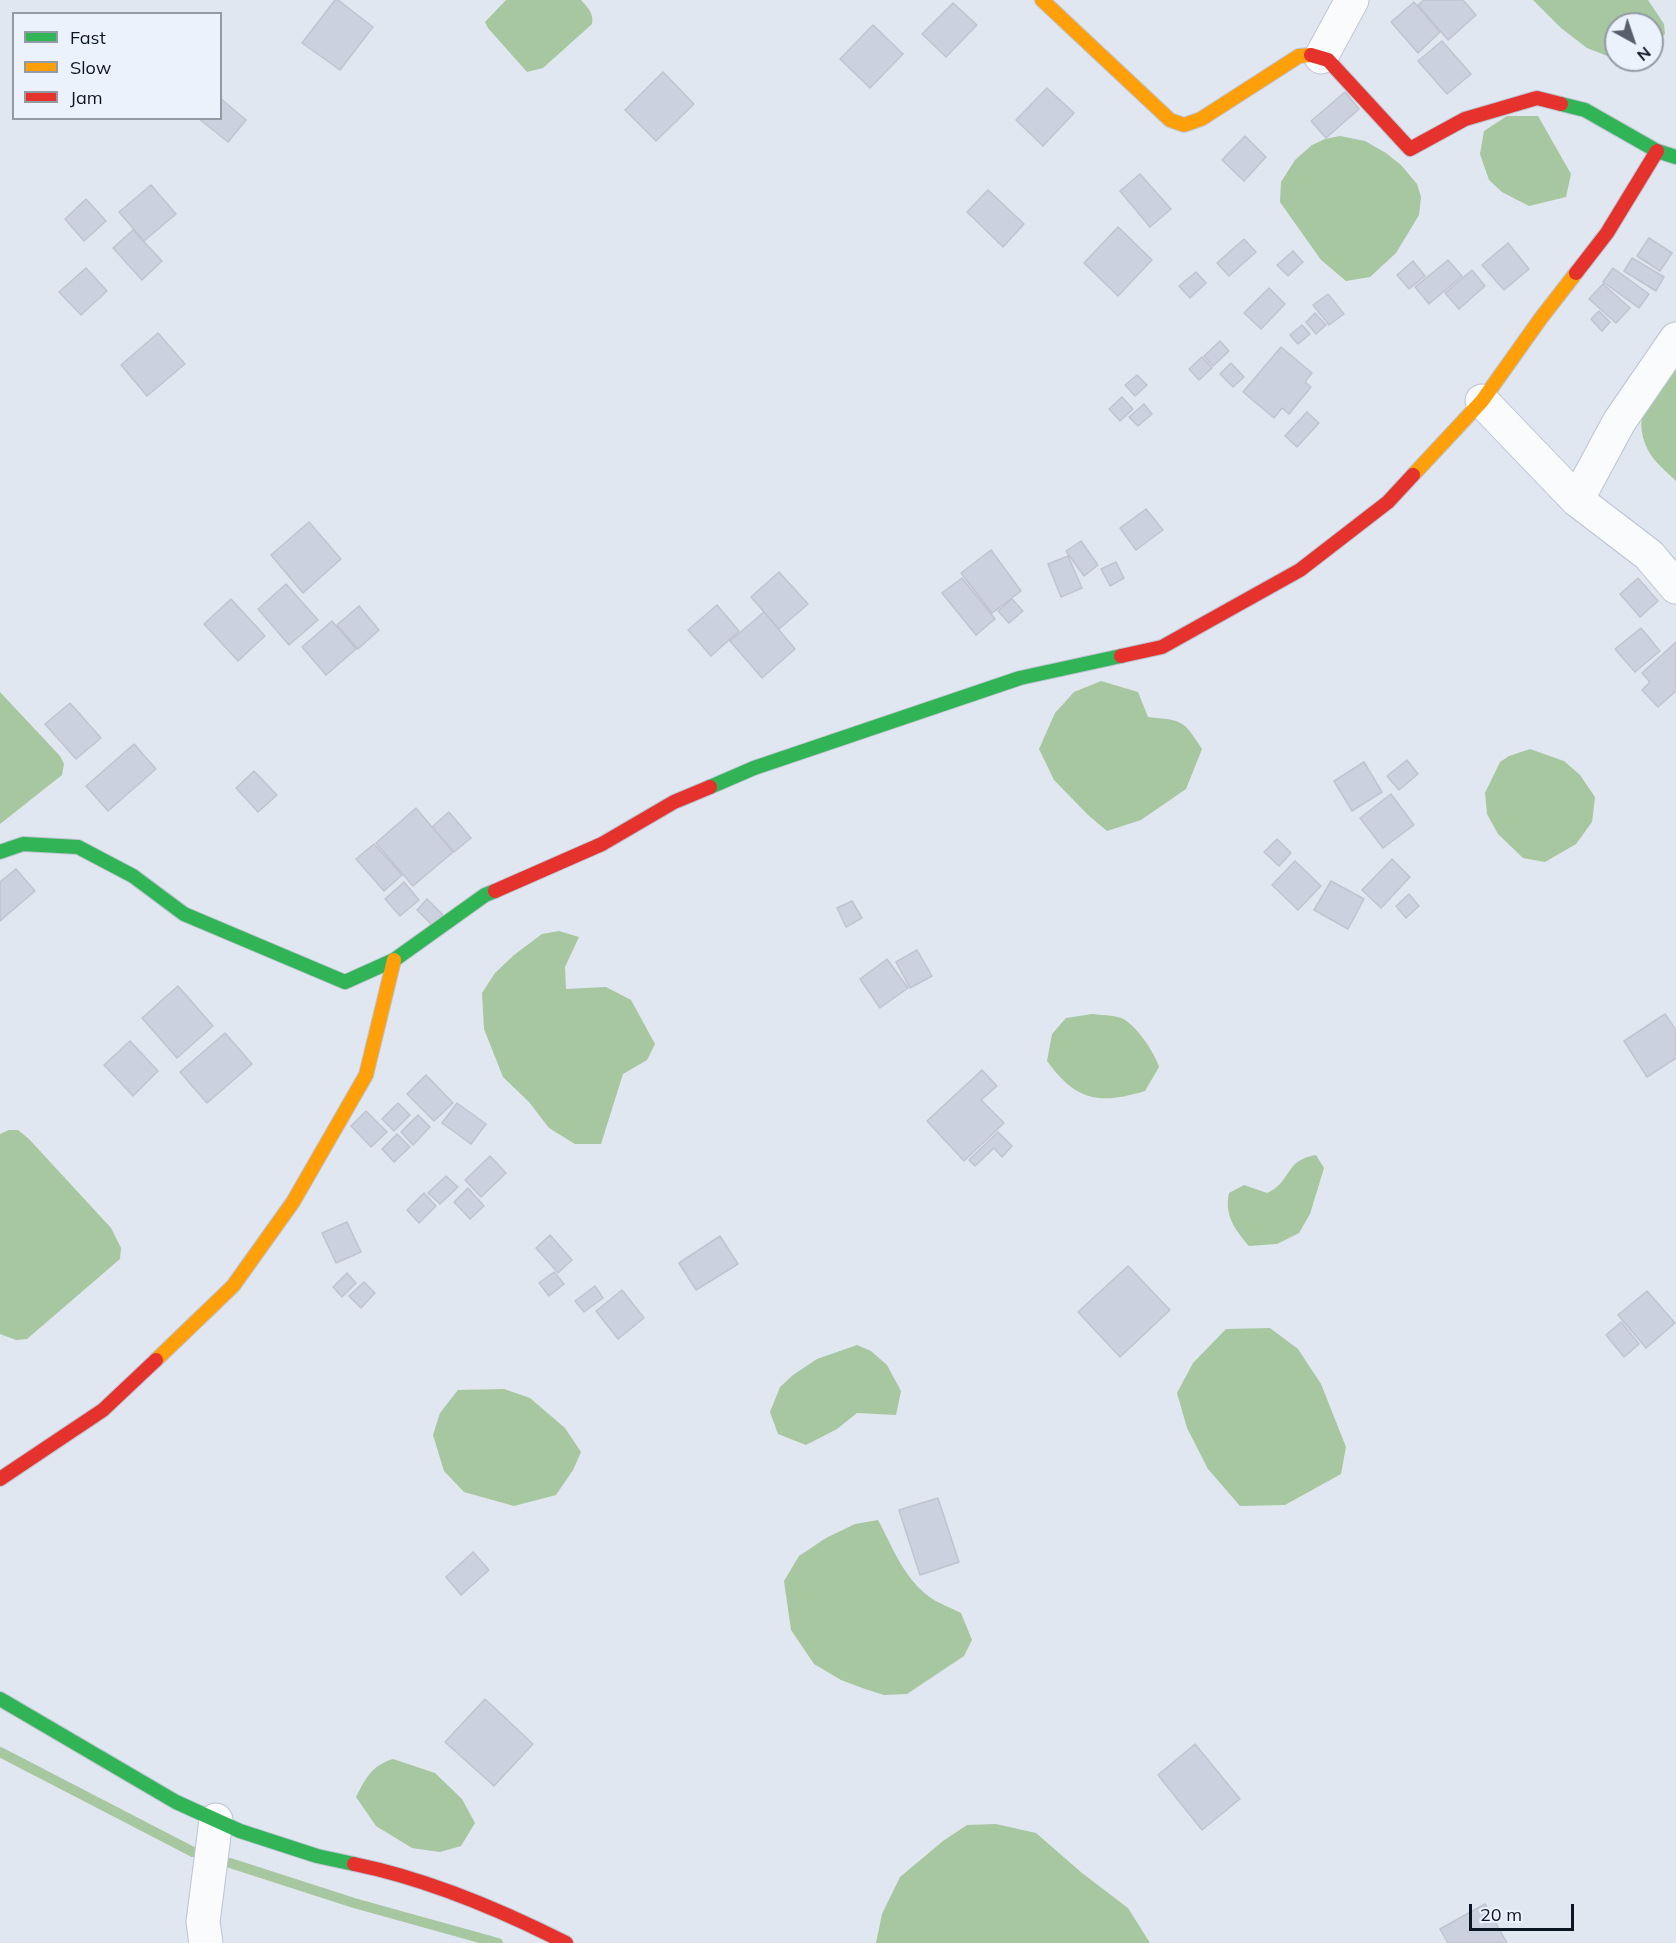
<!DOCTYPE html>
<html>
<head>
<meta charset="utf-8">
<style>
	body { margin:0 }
	#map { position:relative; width:1676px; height:1943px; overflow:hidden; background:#e0e7f0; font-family:Mulish,sans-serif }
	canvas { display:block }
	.legend { position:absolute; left:12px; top:12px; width:210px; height:108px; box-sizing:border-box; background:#ecf2fb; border:2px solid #929aa5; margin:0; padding:8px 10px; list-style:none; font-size:18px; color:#0b1625 }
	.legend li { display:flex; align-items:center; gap:12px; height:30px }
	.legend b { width:30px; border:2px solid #929aa5 }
	.north { position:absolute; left:1604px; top:12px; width:60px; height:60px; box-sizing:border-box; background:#ecf2fb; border:2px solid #929aa5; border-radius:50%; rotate:140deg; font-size:16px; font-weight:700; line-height:24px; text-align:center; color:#0b1625 }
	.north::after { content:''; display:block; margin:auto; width:21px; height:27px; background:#565f6c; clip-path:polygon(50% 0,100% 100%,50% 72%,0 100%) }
	.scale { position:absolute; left:1469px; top:1904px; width:105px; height:27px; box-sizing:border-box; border:3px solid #0b1625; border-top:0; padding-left:8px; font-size:18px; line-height:21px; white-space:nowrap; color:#0b1625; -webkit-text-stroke:4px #ecf2fb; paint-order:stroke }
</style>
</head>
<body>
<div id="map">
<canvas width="1676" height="1943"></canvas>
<ul class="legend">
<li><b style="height:8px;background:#30b455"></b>Fast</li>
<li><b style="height:8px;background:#ff9f0a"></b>Slow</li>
<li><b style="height:8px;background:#e5322d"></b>Jam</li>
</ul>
<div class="north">N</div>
<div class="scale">20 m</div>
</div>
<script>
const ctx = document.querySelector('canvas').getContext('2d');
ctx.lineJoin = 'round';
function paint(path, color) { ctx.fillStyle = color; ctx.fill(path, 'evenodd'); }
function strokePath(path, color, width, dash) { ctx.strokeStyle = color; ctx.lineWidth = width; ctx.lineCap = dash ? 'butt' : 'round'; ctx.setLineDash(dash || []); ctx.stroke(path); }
const water = new Path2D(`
	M506,0h75c7,8 13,13 11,24l-49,44 -16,4 -39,-44 -3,-6z
	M1533,0h115l16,24 1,10 -13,12v-22h-36l-1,35 -28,-11 -26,-20z
	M1507,116h31l33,58 -5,23 -37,9 -27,-14 -13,-12 -9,-26 4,-23z
	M1340,136l25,5 21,12 15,12 16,19 4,13 -2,18 -23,38 -26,24 -24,4 -25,-21 -41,-58 1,-20 14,-22 17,-15 13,-6z
	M1676,363v118c-9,-9 -23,-20 -28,-31 -19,-38 7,-59 28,-87z
	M1101,681l37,11 10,25c35,4 34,1 54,32l-16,40 -45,31 -34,11 -19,-16 -34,-35 -15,-31 16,-36 19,-21z
	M0,692l60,64 4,8 -2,11 -62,49z
	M1530,749l34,12 16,14 15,22 -3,25 -16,22 -31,18 -22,-4 -25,-24 -11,-20 -2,-21 15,-31 9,-6z
	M559,931l20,6 -14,30 1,22 40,-2 25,13 24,44 -8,16 -24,14 -22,70h-26l-26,-16 -20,-26 -26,-25 -19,-48 -2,-36 13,-20 19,-18 28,-21z
	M1092,1014c9,1 20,1 29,4 14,5 34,35 38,49l-14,24c-46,14 -69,10 -98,-30l5,-27 14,-16z
	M9,1130h9l11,9 82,89 10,20 -1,11 -93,80 -11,1 -16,-6v-200z
	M1316,1155l8,13 -14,46 -11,19 -22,11 -28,2c-14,-16 -25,-31 -20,-53l15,-8 23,8c25,-11 17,-33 49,-38z
	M1270,1328l28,21 23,35 25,63 -5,27 -56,31 -45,1 -32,-37 -21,-41 -10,-35 16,-30 33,-34z
	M857,1345l14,6 16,14 14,26 -5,24 -39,-2 -20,16 -31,16 -28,-11 -8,-22 10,-25 13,-12 24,-16z
	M504,1389l26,9 35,30 16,24 -8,18 -17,25 -42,11 -50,-14 -20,-21 -11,-36 7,-22 18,-23z
	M878,1520c15,28 26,59 53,78 9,6 21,10 30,15l11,27 -8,16 -57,38 -23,1 -19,-6 -24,-9 -27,-16 -23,-34 -7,-49 15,-25 27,-18 29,-14z
	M393,1759l42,14 27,26 13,24 -14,23 -21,6 -28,-4 -36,-22 -20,-29c10,-19 15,-31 37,-38z
	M996,1824l40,9 46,40 46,35 22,35h-274l6,-29 18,-37 43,-36 24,-16z`);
const stream = new Path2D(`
	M0,1752l193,100
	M230,1863l124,40 144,40`);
const building = new Path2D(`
	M335,0h3l35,27 -33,43 -38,-27z
	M1424,0h39l13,15 -28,25 -30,-35z
	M1414,2l26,30 -22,21 -27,-31z
	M953,3l24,22 -31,32 -24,-23z
	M873,25l30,29 -33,34 -30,-29z
	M1442,41l29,33 -24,20 -29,-33z
	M663,72l31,32 -38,37 -31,-31z
	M1047,88l27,25 -31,33 -27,-26z
	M1345,92l14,17 -33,29 -15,-17z
	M220,98l26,22 -18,22 -30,-24h22z
	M1245,136l21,21 -22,24 -22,-21z
	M1140,174l31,35 -21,18 -30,-36z
	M151,185l25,29 -32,27 -25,-29z
	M988,190l36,34 -21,23 -36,-35z
	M86,199l20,22 -22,20 -19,-22z
	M1118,227l34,33 -34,36 -34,-33z
	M133,230l29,31 -20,19 -29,-32z
	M1649,238l23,15 -12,18 -23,-15z
	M1244,239l12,13 -27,24 -12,-13z
	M1508,243l21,26 -25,21 -22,-25z
	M1293,251l10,11 -15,14 -11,-11z
	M1632,258l32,19 -8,14 -32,-20z
	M1448,260l14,16 -33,28 -14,-17z
	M1413,261l12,15 -16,13 -12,-14z
	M86,268l21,23 -26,24 -22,-23z
	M1613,268l36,26 -10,14 -36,-26z
	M1472,270l13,16 -26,23 -14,-16z
	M1196,272l10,11 -16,15 -11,-12z
	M1603,284l27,24 -14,15 -27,-24z
	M1269,288l16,16 -24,25 -17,-16z
	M1328,294l16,20 -15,11 -16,-20z
	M1599,311l11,11 -8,9 -11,-12z
	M1315,313l11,12 -10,9 -10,-12z
	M1302,325l8,9 -12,10 -8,-9z
	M158,333l27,31 -38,32 -26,-31z
	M1220,341l9,10 -16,15 -9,-10z
	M1281,347l31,26 -7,9 6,5 -22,27 -7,-6 -8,10 -31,-26z
	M1202,357l10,11 -13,12 -10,-11z
	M1231,363l13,14 -11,10 -13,-13z
	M1137,375l10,10 -12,11 -10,-11z
	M1122,397l11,12 -13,12 -11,-12z
	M1144,404l8,10 -14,12 -9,-9z
	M1307,412l12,11 -22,24 -12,-11z
	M1146,509l17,21 -27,20 -16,-22z
	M309,522l32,37 -38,34 -32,-38z
	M1081,541l17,24 -14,11 -18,-25z
	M991,550l30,41 -29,22 -31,-40z
	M1068,556l14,32 -21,9 -13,-33z
	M1116,562l8,16 -14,8 -9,-17z
	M779,572l29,32 -29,25 -28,-32z
	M962,578l33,41 -19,16 -34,-42z
	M1638,578l20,23 -18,16 -20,-23z
	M286,584l32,36 -29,25 -31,-36z
	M231,599l34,37 -27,25 -34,-37z
	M1012,599l11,12 -14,12 -11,-12z
	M717,605l22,26 -28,25 -23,-26z
	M359,606l20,24 -21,19 -21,-24z
	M764,612l31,37 -33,29 -32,-37z
	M332,621l24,28 -30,26 -24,-28z
	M1641,628l19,23 -25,21 -20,-23z
	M1676,642v49l-18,16 -16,-17 8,-8 -8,-9z
	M70,703l31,35 -25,21 -31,-35z
	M134,744l22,25 -48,42 -22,-25z
	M1407,760l11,14 -19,16 -12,-14z
	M1364,762l18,30 -30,19 -18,-30z
	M254,771l23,24 -19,17 -22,-24z
	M1391,794l23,31 -31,23 -23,-30z
	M416,808l37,44 -40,34 -37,-43z
	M449,812l22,26 -17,14 -22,-25z
	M1277,839l14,14 -12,13 -15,-14z
	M374,844l28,31 -18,16 -28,-32z
	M1392,859l18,18 -29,31 -19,-18z
	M1295,861l26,25 -23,24 -26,-25z
	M16,869l19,22 -35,30v-39z
	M1331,881l33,18 -16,30 -34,-19z
	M404,882l15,18 -19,16 -15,-17z
	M1409,894l10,12 -13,12 -10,-12z
	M427,899l16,16 -10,11 -16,-16z
	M852,901l10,17 -16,9 -9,-19z
	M917,950l15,26 -22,12 -14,-26z
	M887,959l21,29 -28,20 -20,-29z
	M178,986l35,40 -36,32 -35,-40z
	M1665,1014l11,16v28l-29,19 -23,-36z
	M225,1033l27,31 -45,39 -27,-31z
	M130,1041l28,30 -25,25 -29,-31z
	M982,1070l15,16 -16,14 23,23 -40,38 -37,-40z
	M426,1075l27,28 -19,18 -27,-27z
	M398,1103l12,12 -16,16 -12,-12z
	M457,1103l29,21 -15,20 -29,-21z
	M366,1111l21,21 -16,15 -20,-21z
	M418,1115l12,12 -17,18 -12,-13z
	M998,1132l14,14 -10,11 -8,-9 -19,18 -6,-6z
	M397,1134l13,13 -16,15 -12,-13z
	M490,1156l16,17 -25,24 -16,-17z
	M446,1176l12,11 -18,17 -12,-11z
	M468,1188l16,18 -14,13 -16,-17z
	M424,1193l12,13 -17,17 -12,-13z
	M347,1222l14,30 -25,11 -14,-30z
	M550,1235l22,25 -14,13 -22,-25z
	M720,1236l18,28 -42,26 -17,-27z
	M1128,1266l42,44 -50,47 -42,-45z
	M554,1272l10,12 -15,12 -10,-13z
	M347,1273l9,10 -14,14 -9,-10z
	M364,1282l11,11 -14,15 -12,-12z
	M595,1286l8,12 -19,14 -9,-11z
	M622,1290l22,28 -26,21 -22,-28z
	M1647,1291l28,32 -29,25 -28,-33z
	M1621,1322l18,22 -15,13 -18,-22z
	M938,1498l21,64 -39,13 -21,-65z
	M473,1552l16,18 -28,25 -15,-18z
	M485,1699l48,45 -39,42 -49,-44z
	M1195,1744l45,55 -38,31 -44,-55z
	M1485,1904l22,39h-59l-8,-14z`);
const street = new Path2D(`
	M1321,57l31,-57
	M1482,401l95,99 72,55 27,32
	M1577,500l42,-78 57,-83
	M206,1943l-3,-21 13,-102`);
const fast = new Path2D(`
	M1561,104l24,6 72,41 19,6
	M710,787l44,-19 266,-90 101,-22
	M0,852l23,-8 55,3 55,29 51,38 161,68 49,-22 91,-65 10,-4
	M0,1699l176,103 64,29 77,25 37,8`);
const slow = new Path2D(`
	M1042,0l128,120 14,5 17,-6 98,-63 12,-1
	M1413,475l69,-74 59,-83 35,-45
	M156,1360l77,-74 60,-84 73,-127 28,-115`);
const jam = new Path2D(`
	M1311,55l17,5 82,89 55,-30 72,-21 24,6
	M1576,273l31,-40 50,-82
	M1121,656l41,-9 138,-77 88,-68 25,-27
	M495,891l107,-47 72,-42 36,-15
	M0,1479l103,-69 53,-50
	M354,1864c74,15 145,45 212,79`);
paint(water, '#a6c7a0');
strokePath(stream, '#a6c7a0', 10);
paint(building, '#ccd1e0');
strokePath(building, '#c0c4d1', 1.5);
strokePath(street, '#bcc4d1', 35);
strokePath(fast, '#bcc4d1', 16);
strokePath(slow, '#bcc4d1', 16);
strokePath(jam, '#bcc4d1', 16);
strokePath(street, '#fafbfd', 33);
strokePath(fast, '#30b455', 14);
strokePath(slow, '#ff9f0a', 14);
strokePath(jam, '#e5322d', 14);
</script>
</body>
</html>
